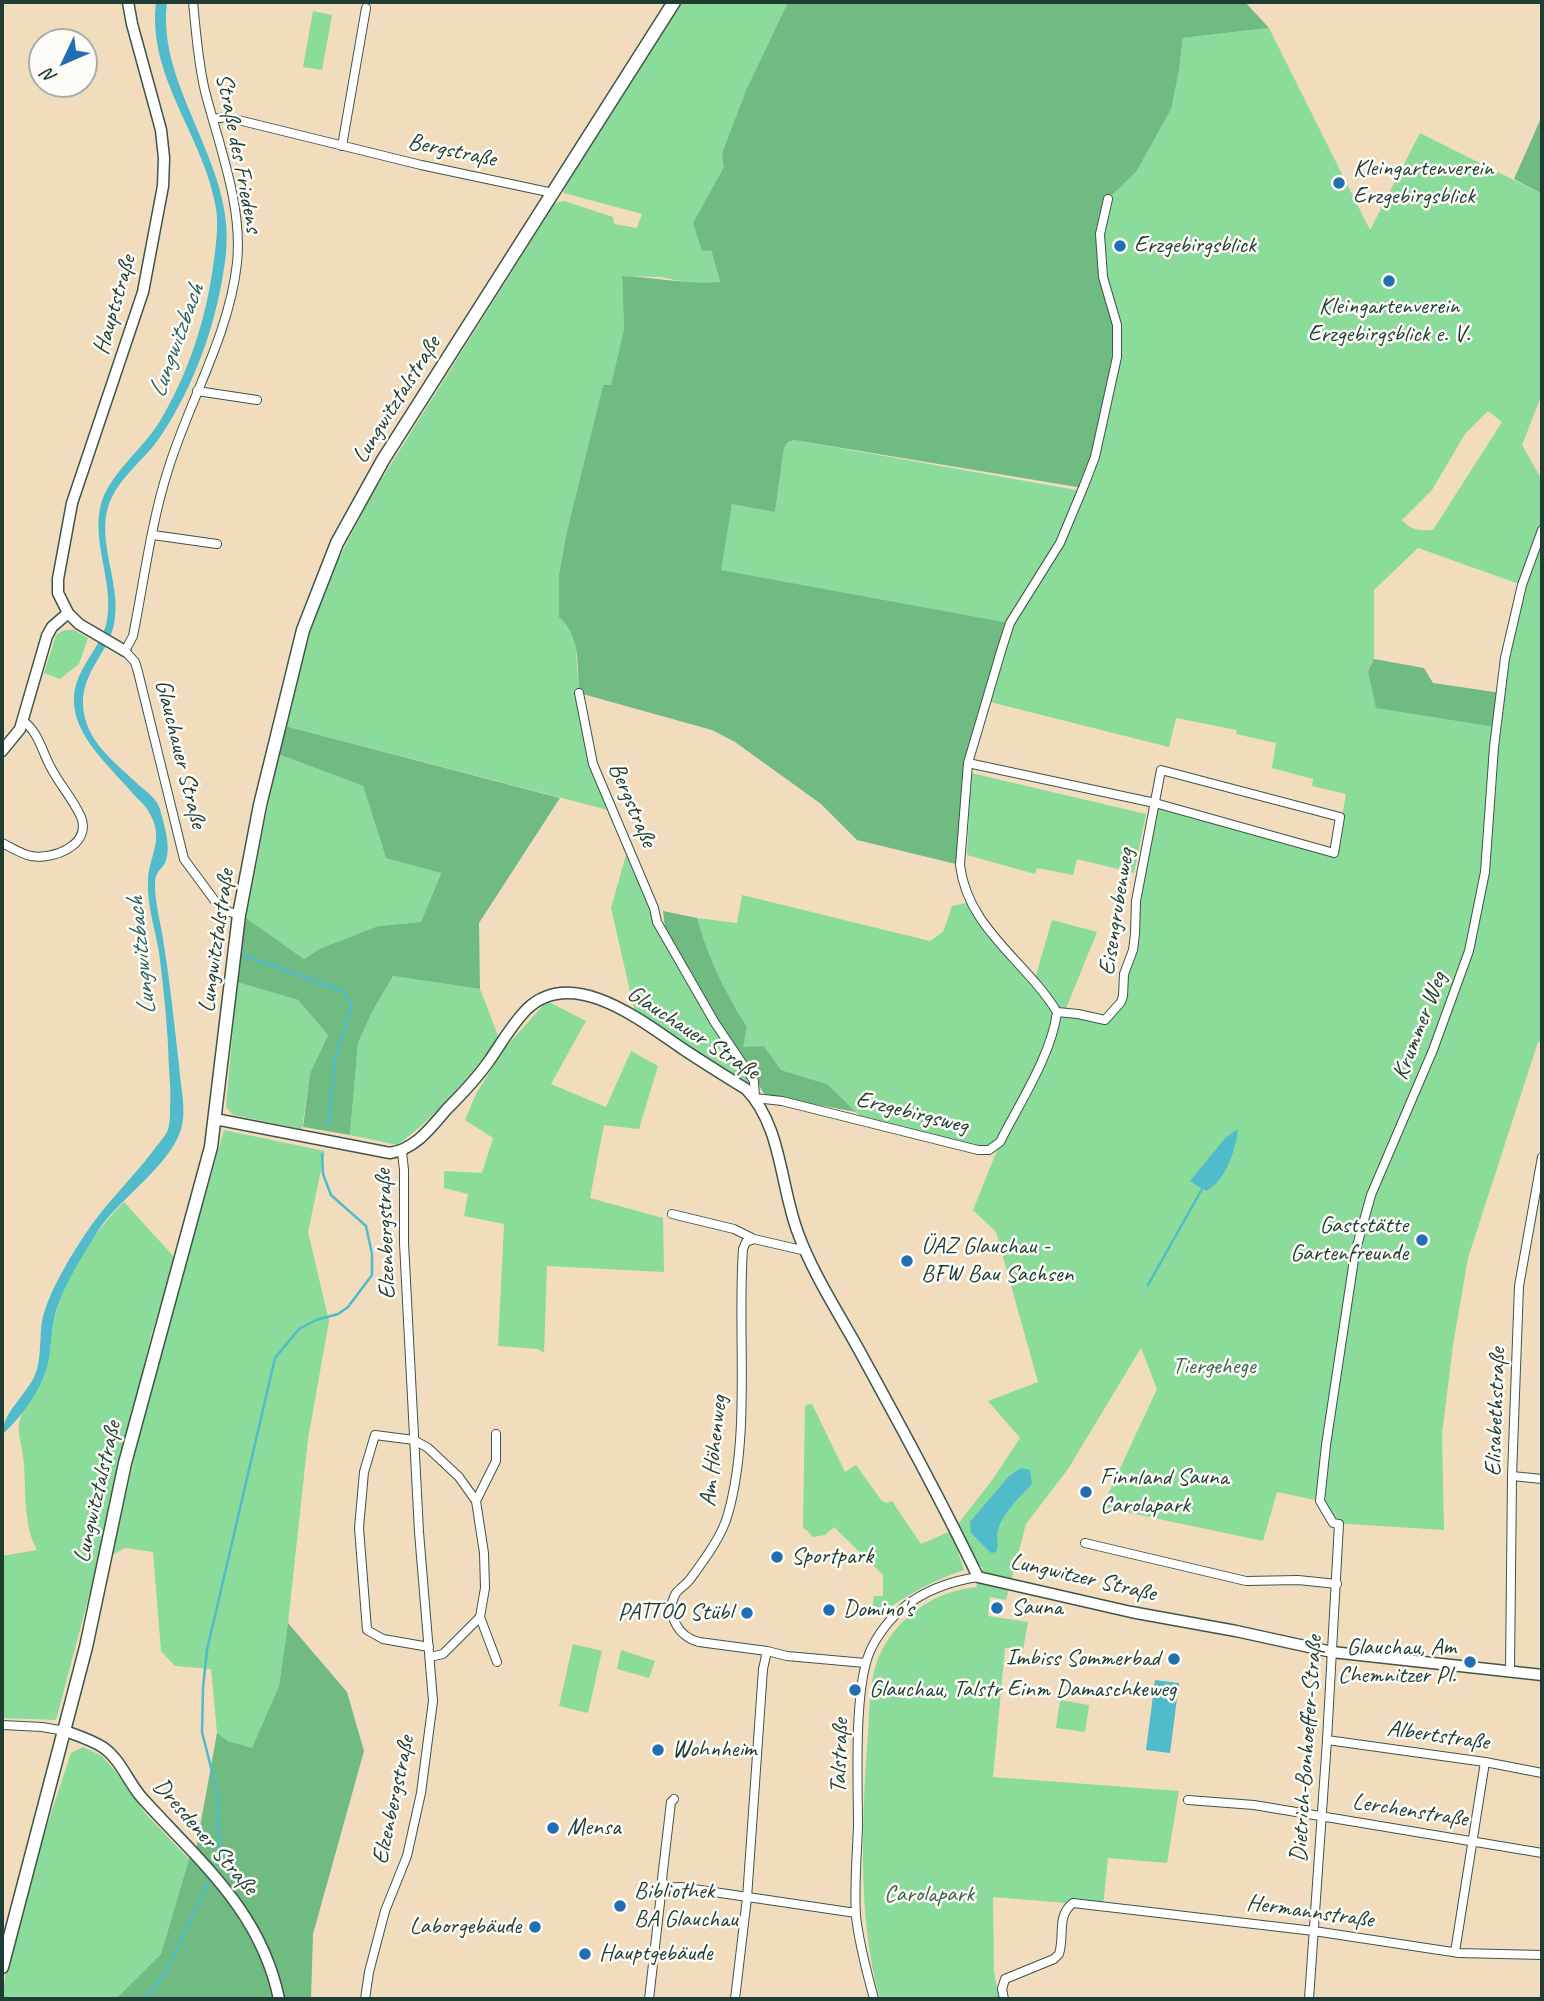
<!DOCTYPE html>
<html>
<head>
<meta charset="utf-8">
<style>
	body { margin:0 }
	#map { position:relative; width:1544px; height:2001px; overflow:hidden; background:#f1ddbd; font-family:Caveat,sans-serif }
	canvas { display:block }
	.frame { position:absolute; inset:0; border:4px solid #1f3d34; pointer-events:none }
	.north { position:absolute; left:28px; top:28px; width:70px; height:70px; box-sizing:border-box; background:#fdfcf7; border:2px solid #a4b0a9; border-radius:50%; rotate:226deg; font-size:19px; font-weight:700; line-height:28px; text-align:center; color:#1f3d34 }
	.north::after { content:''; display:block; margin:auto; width:24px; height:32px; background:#1f6fb2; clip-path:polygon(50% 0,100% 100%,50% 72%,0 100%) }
</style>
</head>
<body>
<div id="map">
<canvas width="1544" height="2001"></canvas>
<div class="frame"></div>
<div class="north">N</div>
</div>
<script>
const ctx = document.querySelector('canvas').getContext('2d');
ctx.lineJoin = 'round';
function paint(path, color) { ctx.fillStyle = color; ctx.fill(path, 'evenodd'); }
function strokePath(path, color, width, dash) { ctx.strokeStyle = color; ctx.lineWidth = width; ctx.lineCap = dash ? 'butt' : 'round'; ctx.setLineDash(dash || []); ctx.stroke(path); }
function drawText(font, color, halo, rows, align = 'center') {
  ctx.font = font + ' Caveat,sans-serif'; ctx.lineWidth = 5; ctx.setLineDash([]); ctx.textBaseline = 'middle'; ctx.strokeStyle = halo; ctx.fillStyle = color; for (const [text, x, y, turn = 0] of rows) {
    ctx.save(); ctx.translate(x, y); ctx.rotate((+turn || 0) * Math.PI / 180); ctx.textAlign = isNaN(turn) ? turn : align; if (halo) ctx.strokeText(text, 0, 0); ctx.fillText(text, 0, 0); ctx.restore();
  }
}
const green = new Path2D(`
	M680,2h108l-41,86 -22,79 -32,56 18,27 9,33 -27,1 -32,-7 -39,-1 2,53 -13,57 -8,-1 -36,146 -8,43 8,50 8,14 4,55 14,71 19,47 -327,-85 25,-94 27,-70 34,-66 184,-293 9,-2 49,16 1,7 23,4 5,-14 -78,-21 -1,-4z
	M313,11l19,4 -10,55 -19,-3z
	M1269,28l101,202 50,-97 122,61v200l-20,51 20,35v563l-4,-1 -70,216 -15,87 -11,89 2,96 -111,-7 -13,-22 -43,-9 -14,49 -161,-34 55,-118 -16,-41 -73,121 -42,55 -20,76 -16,-3 -2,19 40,6 -5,28 -18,-2 -12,129 186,14 -12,72 -59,-5 -5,48 -110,-9 1,74 5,28h-119c-23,-80 -18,-183 -12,-266 2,-27 1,-59 14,-83 19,-36 55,-59 94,-63l7,-19 -5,-4 -20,-40 35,-45 27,-41 -32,-37 50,-19 -42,-150 -23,-22 27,-67 -11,7 -123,-28 -39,-38 -46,-14 -17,-24 -22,2 5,-21c-22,-35 -39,-69 -50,-109l40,5 5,-28 188,46 13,-9 9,-26 18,-4 64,80 18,-62 45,12 -32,79 40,9 16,-18 12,-52 1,-30 23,-115 178,50 11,-61 -34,-8 1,-7 -41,-11 4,-25 -40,-9 1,-4 -61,-12 -7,29 -183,-46 24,-78 -290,-53 12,-67 43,9 9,-64 4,-6 6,-2 288,51 21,-214 -3,-43 8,-35 28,-27 43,-102 4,-32zM1488,411l14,11 -69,108c-14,1 -22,0 -31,-10l30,-30 33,-56zM1418,548l104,37 -25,142 -129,-56 6,-12v-69z
	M64,630h10l14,8 -9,26 -19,15 -16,-6 12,-38z
	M278,754l85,32 23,72 55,14 -20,50 -43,4 -59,23 -15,10 -58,-41z
	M971,773l175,41 -12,59 -57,-14 -4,16 -36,-7 -2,6 -68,-19z
	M628,848l26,67 100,166 1,17 -119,-81 -25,-109z
	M393,976l87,13 19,49c-30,38 -62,79 -102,107l-47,-10 8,-92 14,-31z
	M237,982l61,18 30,35 -18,38 -8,56 -69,-14 -7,-8z
	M547,1001l39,20 -35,63 55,23 25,-56 27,15 -19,63 -35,-4 -14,73 73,20 1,54 -117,-6 -3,87 -6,-4 -40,-3 6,-122 -40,-8 4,-22 -24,-6v-17l38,2 11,-35 -28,-18 11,-26 28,-45z
	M224,1130l101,21 -17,81 21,89 -21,118 -20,184 -9,63 -27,63 -24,-8 -11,-8 -6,-64 -36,-3 -14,-15 -8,-99 -28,-4 -13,7 38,-165z
	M124,1202l51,56 -24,78 -53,226 -42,158 -54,-2v-162l35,-6c-15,-27 -10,-64 -14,-94 -1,-12 -7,-26 -3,-37 5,-17 20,-34 26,-52 6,-18 5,-39 11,-58 12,-39 38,-78 67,-107z
	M809,1404h3l33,68 11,-7 26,36 5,2 5,-2 29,43 30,-13 13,39c-31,10 -56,25 -83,43l-9,-3 2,-14h9v-21l-49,-48 -9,8 -13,2 -3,-5 -6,-4 2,-122z
	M573,1644l29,7 -14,62 -29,-7z
	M621,1650l34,11 -6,17 -32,-9z
	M1060,1700l29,5 -4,27 -29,-4z
	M83,1747l19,9 14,16 29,41 44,46 -28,95 -44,45h-115l4,-28 34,-124 31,-94z`);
const forest = new Path2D(`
	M788,2h457l24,26 -86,10 -4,32 -8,39 -35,63 -28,27 -8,35 3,43 14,48v32l-34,131 -289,-48 -6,2 -4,6 -9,64 -43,-8 -11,66 289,53 -42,140 -8,102 -103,-25 -36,-36 -86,-62 -23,-12 -133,-37c-2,-27 2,-57 -20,-76v-43l8,-43 36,-146h8l13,-56 -2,-53c33,1 65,9 98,6l-9,-32 -9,1 -9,-28 31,-56 -2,-13 25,-66z
	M1542,116v78l-28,-15z
	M1374,659l50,9 9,15 68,10 -5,34 -120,-19 -8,-37z
	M285,726l275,72 -81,125 1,66 -87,-13 -21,36 -14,31 -8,92 -47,-8 7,-54 18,-38 -30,-35 -61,-18 9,-64 58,41 15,-10 59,-23 43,-4 20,-49 -55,-15 -23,-72 -85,-32z
	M663,911l34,7c11,40 28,74 50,109l-4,20 21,-1 17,24 46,14 29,28 -91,-17 -47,-74 -53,-93z
	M288,1623l59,69 17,59 -51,183 -2,65h-189l-4,-2 43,-43 28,-95 7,-10 21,-116 11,8 24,7 27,-62z`);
const water = new Path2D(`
	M156,2h11c-11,86 69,162 59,251 -7,64 -30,131 -66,184 -16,24 -43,41 -52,70 -11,38 14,78 6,117 -5,27 -32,48 -31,80 1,37 33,59 57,82 8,7 17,13 20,23 4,16 12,38 5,54 -3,5 -7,8 -9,13 -4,16 5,47 7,63 7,42 11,84 16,126 1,17 6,38 4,55 -5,42 -64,77 -85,111 -15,24 -32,50 -41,77 -6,18 -5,36 -9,55 -7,28 -26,53 -46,72 0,-21 24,-40 33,-60 8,-19 3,-43 9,-62 8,-26 25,-54 40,-77 19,-30 47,-56 69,-85 4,-6 11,-13 14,-19 3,-6 3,-17 3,-23 1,-13 0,-27 -1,-40 -1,-39 -5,-78 -10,-117 -4,-23 -12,-47 -11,-70 0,-25 17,-42 2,-68 -3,-7 -10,-13 -15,-18 -23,-28 -62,-59 -61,-97 0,-30 28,-51 33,-79 7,-39 -16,-77 -6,-116 8,-30 43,-56 59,-83 27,-45 44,-96 52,-147 3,-22 8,-49 3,-71 -13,-69 -68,-127 -59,-201z
	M1238,1129c-2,20 -12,52 -32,62l-16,-10 36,-44z
	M1021,1468l9,2 2,14c-12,13 -33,32 -35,51 0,8 2,10 -1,17l-5,1 -20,-20 -1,-11 39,-46z
	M1155,1680l24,3 -9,70 -24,-3z`);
const stream = new Path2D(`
	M243,955l100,36 9,13 -17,55 -7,67
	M1148,1285l54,-96
	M213,1870l7,-20 -3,-59 -15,-59 1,-44 4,-38 68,-292 24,-29 17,-9 22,-6 10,-7 24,-32v-21l-6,-28 -35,-31 -8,-21 -1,-20
	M144,1999l21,-25 46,-97`);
const minor = new Path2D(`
	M193,2c3,30 5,60 12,89 14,55 38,115 32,172 -8,73 -48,138 -69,207 -17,53 -24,111 -35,166l-8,15 10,11 3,10 46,187 31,42 12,10 12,4
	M213,119l13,-2 195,48 132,28
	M342,146l24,-138
	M197,391l60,9
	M153,535l64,9
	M579,693l14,71 61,144 3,14 58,101 39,58 1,17 27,3 196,49h11l11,-8c19,-38 52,-88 57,-130
	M968,763l187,40 179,50 6,-36 -179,-47 -25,131 -1,33 -2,16 -9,24 -1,22 -2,6 -16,18 -27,-6 -21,-2
	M2,843c9,4 19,11 29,13 22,4 61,-11 50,-39 -8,-18 -22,-33 -31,-51 -8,-15 -12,-35 -27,-45
	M1057,1012c-30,-50 -90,-84 -97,-147l8,-102 34,-115 8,-25 50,-80 23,-55 12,-31 22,-100v-32l-14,-48 -3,-43 8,-35
	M672,1214l62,15 20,10 52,12
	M754,1239l-8,3 -3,7c-6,85 8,184 -15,265 -6,22 -23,45 -37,64 -4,6 -11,10 -15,15 -12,21 3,44 23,49l68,9 20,5 78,7
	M1512,1476l30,3
	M476,1501l20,-40v-27
	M1085,1543l161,38 52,-1 39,4
	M429,1647l-46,-8 -16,-9 -8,-102 5,-56 11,-37 39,5 14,8 31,29 17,24 8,52 1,35 -5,29 17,45
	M430,1657l13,-3 37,-37
	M1510,1671l2,-195 7,-190 23,-129
	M2,1725l40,2 23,4
	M1327,1740l158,22 57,11
	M1188,1800l66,5 288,48
	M665,1888l15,-1 176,26
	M1455,1952l30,-190
	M365,1999l4,-27 16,-61 22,-55 14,-63 12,-92 -14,-169 -15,-289v-73l-2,-18
	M649,1999l12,-105 4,-6 -3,-9 9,-77 3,-3
	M735,1999l12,-101 16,-229 4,-18
	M874,1999c-7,-27 -15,-54 -18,-83 -2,-29 1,-61 2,-90 0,-44 -5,-143 14,-179 22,-43 60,-63 106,-70
	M1004,1999l-2,-10 3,-10 49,-20 5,-5c6,-18 -3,-38 14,-51l241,28 145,22 83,2
	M1309,1999l18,-259 12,-216 -6,-1 -13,-22 6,-56 29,-192 16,-58 62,-145 36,-99 16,-79 9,-125 11,-89 17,-73 20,-55`);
const tertiary = new Path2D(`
	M125,651l-46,-27 -11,-11 -10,-20v-14l14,-76 71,-211 20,-106 1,-28 -3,-28 -29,-106 -4,-22
	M2,751l18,-22 27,-93 5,-9 16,-14
	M215,1119l175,34c26,-4 41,-26 57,-44 15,-15 30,-31 42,-48 12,-17 23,-37 38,-52 46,-44 116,13 156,40 21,14 42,27 63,40 36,37 34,97 52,144 15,41 40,79 61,117 41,75 82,150 119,227l153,35 105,19 96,21 210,23
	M65,1731c14,5 27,9 39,17 17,12 25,36 39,51 57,63 118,112 136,200`);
const secondary = new Path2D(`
	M2,1967l84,-320 39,-184 86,-316 28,-232 21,-110 43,-175 34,-87 46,-83 291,-458`);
const markers = [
	[1339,183,7,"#1f6fb2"],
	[1120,246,7,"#1f6fb2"],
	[1389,281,7,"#1f6fb2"],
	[1422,1240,7,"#1f6fb2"],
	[907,1261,7,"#1f6fb2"],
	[1086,1492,7,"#1f6fb2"],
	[777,1557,7,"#1f6fb2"],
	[997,1608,7,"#1f6fb2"],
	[829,1610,7,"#1f6fb2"],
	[747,1613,7,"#1f6fb2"],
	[1174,1659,7,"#1f6fb2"],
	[1470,1662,7,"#1f6fb2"],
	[855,1690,7,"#1f6fb2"],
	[658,1750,7,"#1f6fb2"],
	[553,1828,7,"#1f6fb2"],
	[620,1906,7,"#1f6fb2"],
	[535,1927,7,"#1f6fb2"],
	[585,1954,7,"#1f6fb2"]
];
const streetNames = [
	["Bergstraße",452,151,12],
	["Straße des Friedens",238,153,79],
	["Hauptstraße",115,305,-74],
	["Lungwitztalstraße",397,400,-58],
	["Glauchauer Straße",180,754,76],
	["Bergstraße",632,805,67],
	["Eisengrubenweg",1117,912,-81],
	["Lungwitztalstraße",217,941,-82],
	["Krummer Weg",1420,1026,-69],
	["Glauchauer Straße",693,1033,33],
	["Erzgebirgsweg",912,1113,14],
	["Elzenbergstraße",386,1234,-92],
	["Elisabethstraße",1496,1412,-88],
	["Am Höhenweg",714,1451,-84],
	["Lungwitztalstraße",98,1492,-77],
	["Lungwitzer Straße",1083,1578,13],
	["Albertstraße",1438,1736,8],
	["Dietrich-Bonhoeffer-Straße",1307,1749,-86],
	["Talstraße",840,1756,-88],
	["Elzenbergstraße",394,1800,-78],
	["Lerchenstraße",1410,1811,9],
	["Dresdener Straße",205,1837,49],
	["Hermannstraße",1310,1912,8]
];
const poiNames = [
	["Kleingartenverein",1353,169],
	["Erzgebirgsblick",1353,197],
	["Erzgebirgsblick",1134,246],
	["Kleingartenverein",1389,307,"center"],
	["Erzgebirgsblick e. V.",1389,335,"center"],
	["Gaststätte",1408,1226,"right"],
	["Gartenfreunde",1408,1254,"right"],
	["ÜAZ Glauchau -",921,1247],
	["BFW Bau Sachsen",921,1275],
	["Finnland Sauna",1100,1478],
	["Carolapark",1100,1506],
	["Sportpark",791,1557],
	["Sauna",1011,1608],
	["Domino's",843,1610],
	["PATTOO Stübl",733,1613,"right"],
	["Glauchau, Am",1456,1648,"right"],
	["Chemnitzer Pl.",1456,1676,"right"],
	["Imbiss Sommerbad",1160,1659,"right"],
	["Glauchau, Talstr Einm Damaschkeweg",869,1690],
	["Wohnheim",672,1750],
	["Mensa",567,1828],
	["Bibliothek",634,1892],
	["BA Glauchau",634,1920],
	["Laborgebäude",521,1927,"right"],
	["Hauptgebäude",599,1954]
];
const parkNames = [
	["Tiergehege",1214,1367],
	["Carolapark",929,1895]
];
const waterNames = [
	["Lungwitzbach",177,341,-70],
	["Lungwitzbach",142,956,-96]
];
paint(green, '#8bdb9a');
paint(forest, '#70bb82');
paint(water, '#50bbcb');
strokePath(stream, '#50bbcb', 2.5);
strokePath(minor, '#3e5549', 10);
strokePath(tertiary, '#3e5549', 13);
strokePath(secondary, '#3e5549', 15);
strokePath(minor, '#fff', 8);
strokePath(tertiary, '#fff', 10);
strokePath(secondary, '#fff', 12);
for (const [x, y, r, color] of markers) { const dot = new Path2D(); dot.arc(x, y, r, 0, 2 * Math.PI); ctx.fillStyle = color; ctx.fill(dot); strokePath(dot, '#fdfcf7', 2.5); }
drawText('24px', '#1f3d34', '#fdfcf7', streetNames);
drawText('24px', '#1f3d34', '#fdfcf7', poiNames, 'left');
drawText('24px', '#3a644e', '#fdfcf7', parkNames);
drawText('italic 26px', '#2e6361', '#fdfcf7', waterNames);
</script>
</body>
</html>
